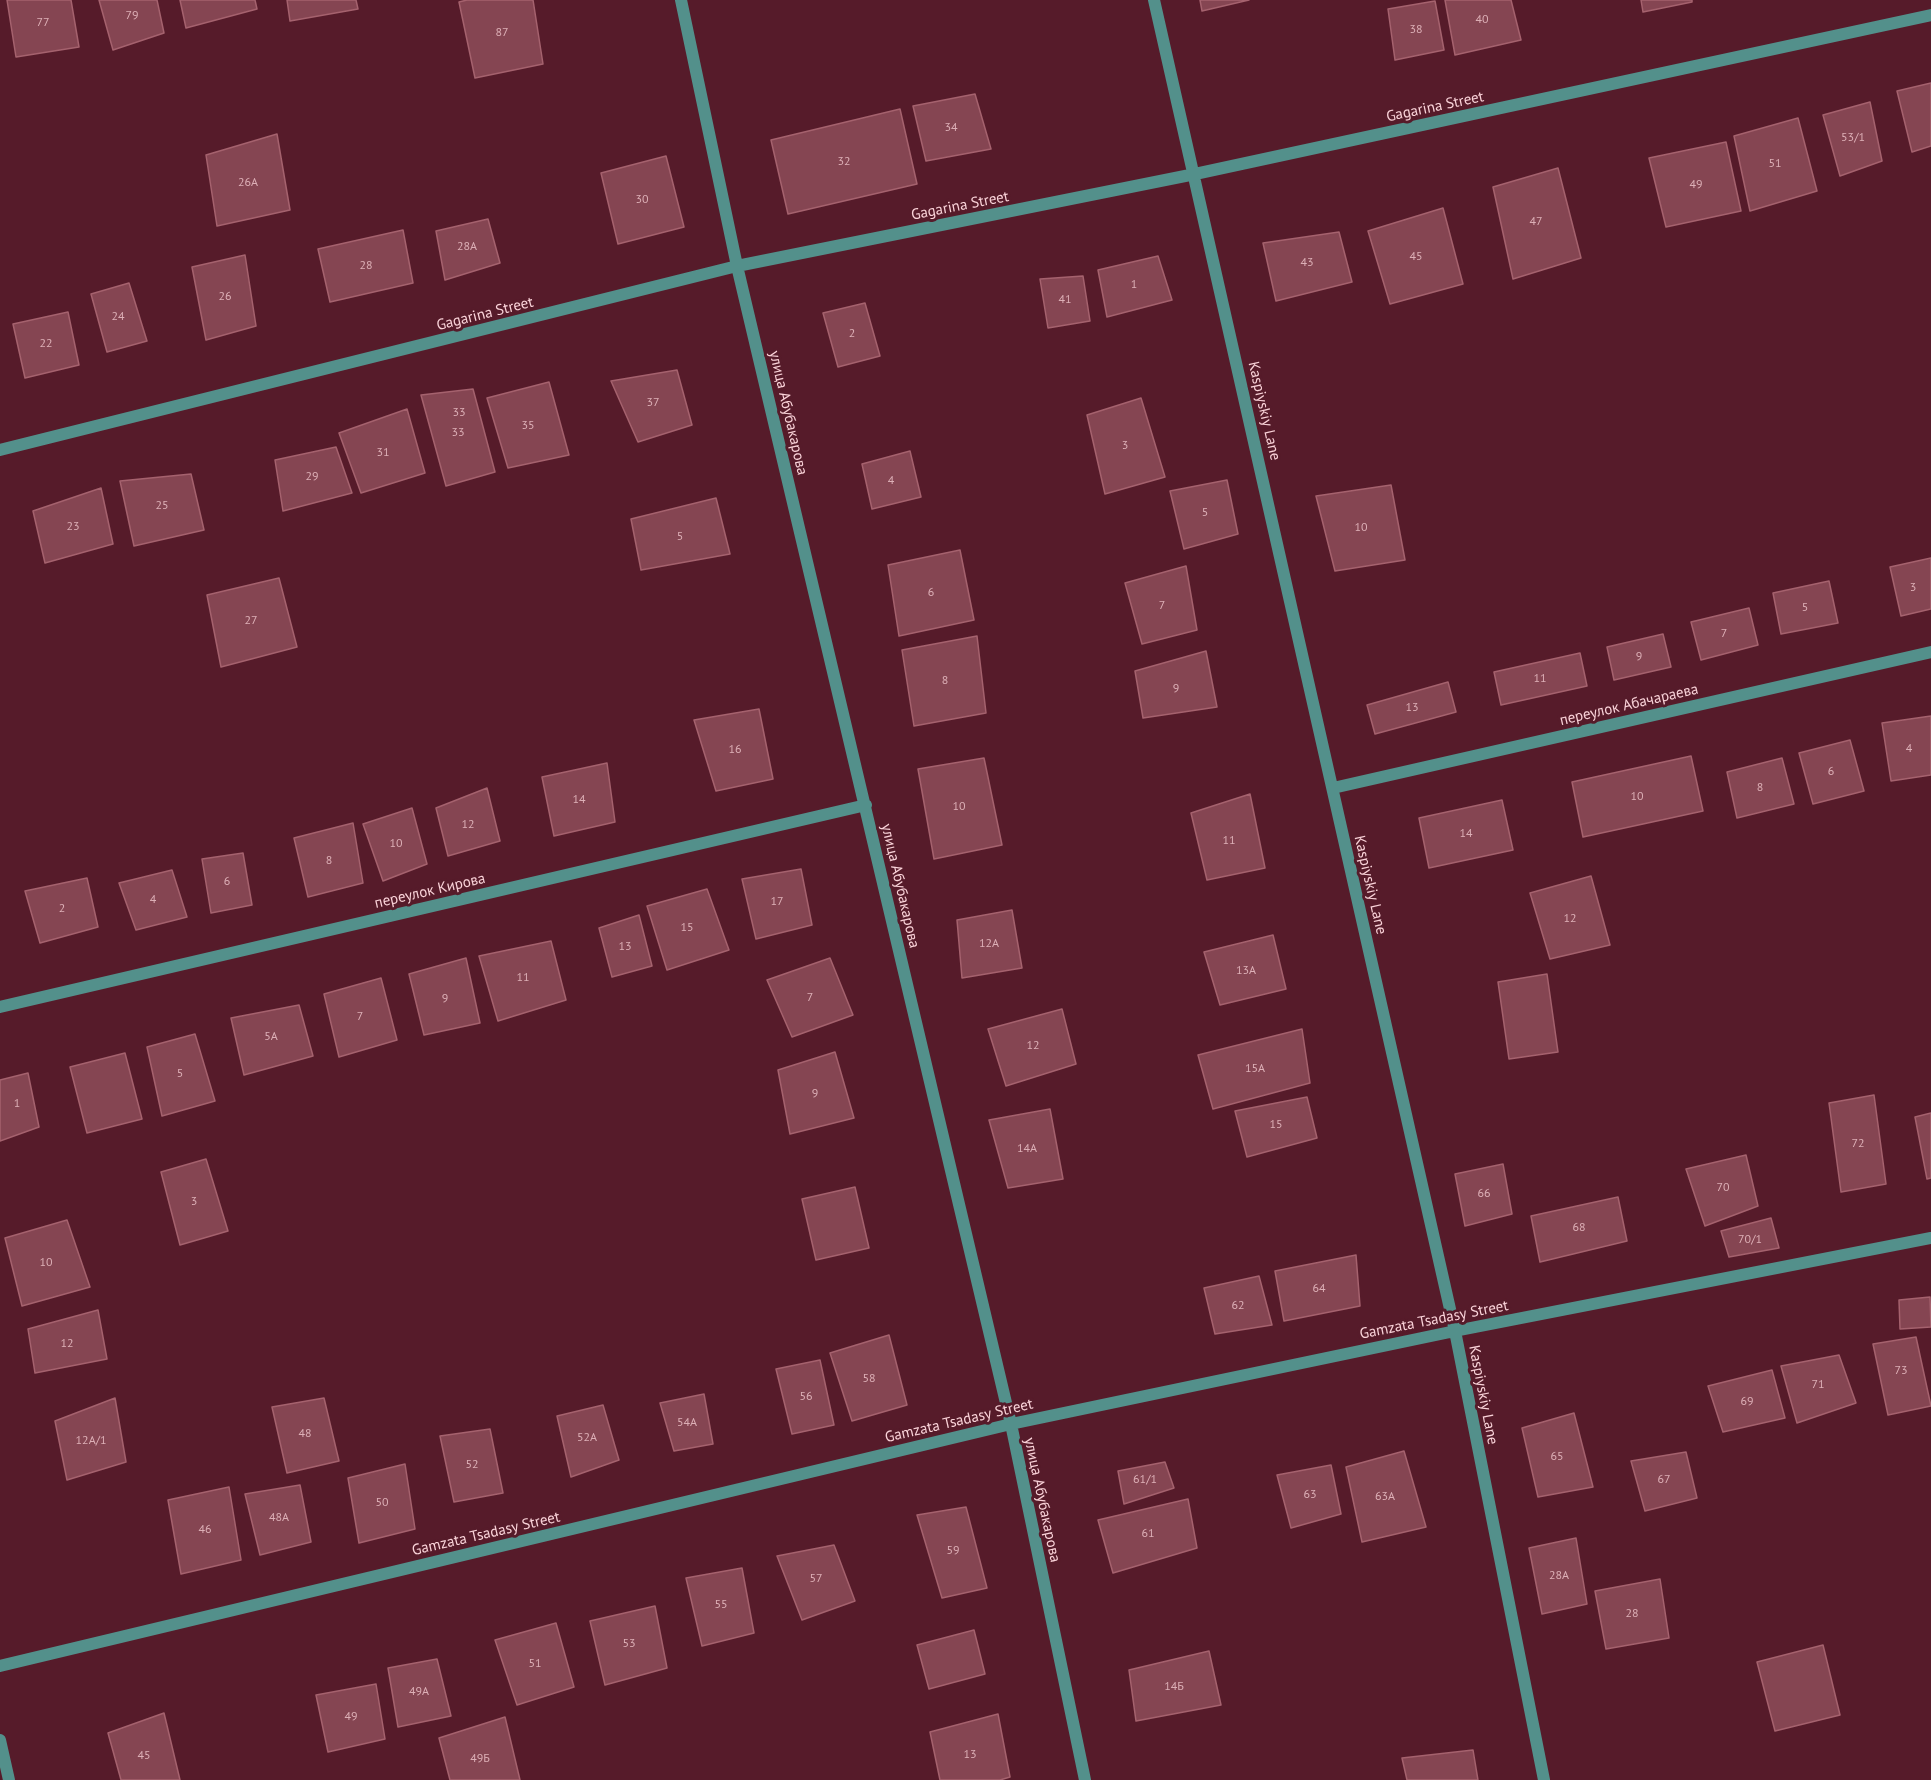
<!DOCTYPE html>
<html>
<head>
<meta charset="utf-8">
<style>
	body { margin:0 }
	canvas { display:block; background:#561b2a }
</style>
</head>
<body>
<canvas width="1931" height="1780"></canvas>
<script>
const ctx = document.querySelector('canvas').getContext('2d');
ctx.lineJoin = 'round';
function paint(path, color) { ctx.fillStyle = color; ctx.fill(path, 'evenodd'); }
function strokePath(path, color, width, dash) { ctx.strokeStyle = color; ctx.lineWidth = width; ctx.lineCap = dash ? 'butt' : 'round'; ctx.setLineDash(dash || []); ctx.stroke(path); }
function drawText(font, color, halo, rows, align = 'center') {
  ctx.font = font + ' "PT Sans",sans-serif'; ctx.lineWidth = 6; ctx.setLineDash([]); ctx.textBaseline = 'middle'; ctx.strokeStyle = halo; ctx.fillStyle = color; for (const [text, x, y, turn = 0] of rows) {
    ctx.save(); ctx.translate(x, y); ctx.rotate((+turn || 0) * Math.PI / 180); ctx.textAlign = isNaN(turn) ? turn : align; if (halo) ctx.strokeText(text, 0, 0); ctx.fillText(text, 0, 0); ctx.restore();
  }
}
const building = new Path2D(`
	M7,0h64l8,47 -63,10z
	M99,0h58l7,33 -51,17z
	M180,0h75l2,9 -71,19z
	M287,0h69l2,9 -68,12z
	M467,0h66l10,64 -68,14 -16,-76z
	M1200,0h49l-47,11z
	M1445,0h66l10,40 -66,15z
	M1641,0h51v2l-49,10z
	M1435,1l9,49 -49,10 -7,-51z
	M1931,83v63l-19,6 -15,-61z
	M975,94l16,55 -65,12 -13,-55z
	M1870,102l12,59 -42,15 -17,-61z
	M900,109l17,75 -129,30 -17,-74z
	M1798,118l19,73 -67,20 -16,-75z
	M277,134l13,76 -73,16 -11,-71z
	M1726,142l15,69 -75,16 -17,-69z
	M666,156l18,71 -66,17 -17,-71z
	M1558,168l23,90 -68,21 -20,-92z
	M1443,208l20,76 -73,20 -22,-73z
	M488,219l12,44 -55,17 -9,-49z
	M403,230l10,53 -83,19 -12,-53z
	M1339,232l13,50 -76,19 -13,-58z
	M245,255l11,71 -50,14 -14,-73z
	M1158,256l14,44 -65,17 -9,-47z
	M1083,276l7,45 -42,7 -8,-49z
	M129,283l18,58 -40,11 -16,-58z
	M865,303l15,53 -42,11 -15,-54z
	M68,312l11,53 -54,13 -12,-54z
	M677,370l15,55 -54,17 -27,-61z
	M549,382l20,73 -61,13 -21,-70z
	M473,389l22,83 -49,14 -25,-91z
	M1141,398l24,79 -60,17 -18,-79z
	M407,409l18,64 -64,20 -22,-60z
	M336,447l16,46 -69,18 -8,-51z
	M910,451l11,46 -49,12 -10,-45z
	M191,474l13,56 -70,16 -14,-65z
	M1227,480l11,54 -54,15 -14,-58z
	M1391,485l14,75 -70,11 -19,-75z
	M101,488l12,56 -68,19 -12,-52z
	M716,498l14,56 -89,16 -10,-51z
	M960,550l14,70 -75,16 -11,-71z
	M1931,558v51l-30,7 -11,-49z
	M1186,566l11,64 -55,14 -17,-61z
	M279,578l18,69 -76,20 -14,-72z
	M1829,581l9,42 -57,11 -8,-41z
	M1749,608l9,37 -57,15 -10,-38z
	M1663,634l8,33 -57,13 -7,-33z
	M977,636l9,77 -72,13 -12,-76z
	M1206,651l11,56 -74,11 -8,-47z
	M1580,653l7,33 -86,19 -7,-33z
	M1448,682l8,30 -81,22 -8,-29z
	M759,709l14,70 -57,12 -22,-71z
	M1931,716v59l-40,6 -9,-58z
	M1850,740l14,51 -51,13 -14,-51z
	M1691,756l12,55 -120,26 -11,-55z
	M984,758l18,87 -68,14 -16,-90z
	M1782,758l12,46 -57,14 -10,-46z
	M607,763l8,59 -61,14 -12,-59z
	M487,788l13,53 -52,15 -12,-48z
	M1250,794l15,74 -58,12 -16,-67z
	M1502,800l11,50 -84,18 -10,-50z
	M412,808l15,56 -44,17 -20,-57z
	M353,823l10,60 -55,14 -14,-59z
	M243,853l9,52 -41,8 -9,-54z
	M801,869l11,56 -56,14 -14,-60z
	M172,870l15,47 -51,13 -17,-47z
	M1591,876l19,69 -60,14 -20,-66z
	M87,878l11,49 -58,16 -15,-52z
	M707,889l22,61 -62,20 -20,-64z
	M1012,910l10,58 -60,10 -5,-58z
	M639,915l13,51 -40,11 -13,-49z
	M1273,935l13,54 -66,16 -16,-53z
	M551,941l15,59 -68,21 -19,-65z
	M466,958l14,65 -56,12 -15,-61z
	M830,958l23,57 -61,22 -25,-57z
	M1547,974l11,78 -49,7 -11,-77z
	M381,978l16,62 -58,17 -15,-63z
	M299,1005l14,51 -69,19 -13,-57z
	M1062,1009l14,55 -70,22 -18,-57z
	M1302,1029l8,54 -97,26 -15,-54z
	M195,1034l20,67 -53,15 -15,-69z
	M835,1052l19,66 -64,16 -12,-64z
	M125,1053l17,66 -55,14 -17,-66z
	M28,1073l11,54 -39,14v-61z
	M1874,1095l12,89 -45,8 -12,-89z
	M1307,1097l10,41 -70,19 -12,-46z
	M1050,1109l13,70 -55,9 -19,-68z
	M1931,1113v65l-4,1 -12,-62z
	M1746,1155l12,51 -53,20 -19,-57z
	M206,1159l22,72 -48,14 -19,-73z
	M1503,1164l9,50 -47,12 -10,-52z
	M855,1187l14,61 -53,12 -14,-61z
	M1618,1197l9,44 -87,21 -9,-46z
	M1771,1218l8,30 -50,9 -8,-26z
	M67,1220l23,67 -68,19 -17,-68z
	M1356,1255l4,51 -76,15 -9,-50z
	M1259,1276l13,49 -57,9 -11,-46z
	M1930,1297l1,30 -31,2 -1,-29z
	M98,1310l9,49 -72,14 -7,-44z
	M889,1335l18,70 -55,16 -22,-68z
	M1916,1337l15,69 -43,9 -15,-71z
	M1839,1355l17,48 -59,20 -16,-57z
	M820,1360l14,65 -42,9 -16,-65z
	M1772,1370l13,48 -62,14 -15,-46z
	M704,1394l9,50 -39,7 -14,-48z
	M115,1398l11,64 -59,18 -12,-59z
	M324,1398l15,63 -52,12 -15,-66z
	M603,1405l16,55 -48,17 -14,-61z
	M1574,1413l19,74 -55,10 -16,-69z
	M490,1429l13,64 -49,9 -14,-66z
	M1404,1451l22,76 -64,15 -16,-75z
	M1686,1452l11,46 -52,13 -14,-50z
	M1165,1462l9,26 -50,16 -6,-33z
	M405,1464l10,65 -56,14 -11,-65z
	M1331,1465l10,49 -50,14 -14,-53z
	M300,1485l11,57 -51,13 -15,-61z
	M229,1487l12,73 -60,14 -13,-74z
	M1188,1499l9,49 -84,25 -15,-53z
	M966,1507l21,81 -45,10 -25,-83z
	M1576,1538l11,66 -45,10 -13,-66z
	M834,1545l21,56 -53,19 -25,-64z
	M742,1568l12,65 -52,13 -16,-68z
	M1660,1579l9,59 -63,11 -11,-58z
	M655,1606l12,62 -62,17 -15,-64z
	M556,1623l18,64 -57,18 -22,-65z
	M974,1630l11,44 -56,15 -12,-44z
	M1823,1645l17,70 -65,16 -18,-69z
	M1209,1651l12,54 -85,16 -7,-51z
	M437,1659l14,57 -53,11 -10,-59z
	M376,1684l9,55 -57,13 -12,-57z
	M164,1713l16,67h-59l-13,-47z
	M998,1714l12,63 -10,3h-60l-10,-48z
	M505,1717l15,63h-70l-11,-42z
	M1473,1750l5,30h-71l-5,-22z`);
const minor = new Path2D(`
	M681,0l56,266 274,1158 74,356
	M1154,0l301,1331 89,449
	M0,450l737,-184 458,-92 736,-159
	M1333,788l598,-136
	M0,1007l866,-202
	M0,1666l1011,-242 444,-93 476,-93
	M0,1740l9,40`);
const numberNames = [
	["79",132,16],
	["40",1482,20],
	["77",43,23],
	["38",1416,30],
	["87",502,33],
	["34",951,128],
	["53/1",1853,138],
	["32",844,162],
	["51",1775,164],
	["26А",248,183],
	["49",1696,185],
	["30",642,200],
	["47",1536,222],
	["28А",467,247],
	["45",1416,257],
	["43",1307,263],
	["28",366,266],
	["1",1134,285],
	["26",225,297],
	["41",1065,300],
	["24",118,317],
	["2",852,334],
	["22",46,344],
	["37",653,403],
	["33",459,413],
	["35",528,426],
	["33",458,433],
	["3",1125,446],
	["31",383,453],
	["29",312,477],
	["4",891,481],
	["25",162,506],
	["5",1205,513],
	["23",73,527],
	["10",1361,528],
	["5",680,537],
	["3",1913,588],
	["6",931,593],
	["7",1162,606],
	["5",1805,608],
	["27",251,621],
	["7",1724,634],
	["9",1639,657],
	["11",1540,679],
	["8",945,681],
	["9",1176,689],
	["13",1412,708],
	["4",1909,749],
	["16",735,750],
	["6",1831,772],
	["8",1760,788],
	["10",1637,797],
	["14",579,800],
	["10",959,807],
	["12",468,825],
	["14",1466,834],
	["11",1229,841],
	["10",396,844],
	["8",329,861],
	["6",227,882],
	["4",153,900],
	["17",777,902],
	["2",62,909],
	["12",1570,919],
	["15",687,928],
	["12А",989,944],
	["13",625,947],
	["13А",1246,971],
	["11",523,978],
	["7",810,998],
	["9",445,999],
	["7",360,1017],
	["5А",271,1037],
	["12",1033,1046],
	["15А",1255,1069],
	["5",180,1074],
	["9",815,1094],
	["1",17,1104],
	["15",1276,1125],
	["72",1858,1144],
	["14А",1027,1149],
	["70",1723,1188],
	["66",1484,1194],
	["3",194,1202],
	["68",1579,1228],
	["70/1",1750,1240],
	["10",46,1263],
	["64",1319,1289],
	["62",1238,1306],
	["12",67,1344],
	["73",1901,1371],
	["58",869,1379],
	["71",1818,1385],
	["56",806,1397],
	["69",1747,1402],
	["54А",687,1423],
	["48",305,1434],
	["52А",587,1438],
	["12А/1",91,1441],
	["65",1557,1457],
	["52",472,1465],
	["61/1",1145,1480],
	["67",1664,1480],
	["63",1310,1495],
	["63А",1385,1497],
	["50",382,1503],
	["48А",279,1518],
	["46",205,1530],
	["61",1148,1534],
	["59",953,1551],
	["28А",1559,1576],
	["57",816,1579],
	["55",721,1605],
	["28",1632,1614],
	["53",629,1644],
	["51",535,1664],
	["14Б",1174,1687],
	["49А",419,1692],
	["49",351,1717],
	["13",970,1755],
	["45",144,1756],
	["49Б",480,1759]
];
const streetNames = [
	["Gagarina Street",1435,107,-12],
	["Gagarina Street",960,206,-11],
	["Gagarina Street",485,314,-14],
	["Kaspiyskiy Lane",1264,411,77],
	["улица Абубакарова",788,413,77],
	["переулок Абачараева",1629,705,-13],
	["Kaspiyskiy Lane",1370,885,77],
	["улица Абубакарова",900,886,77],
	["переулок Кирова",430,891,-13],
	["Gamzata Tsadasy Street",1434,1320,-11],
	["Kaspiyskiy Lane",1483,1395,79],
	["Gamzata Tsadasy Street",959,1421,-13],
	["улица Абубакарова",1042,1500,78],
	["Gamzata Tsadasy Street",486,1534,-13]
];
paint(building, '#854552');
strokePath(building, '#a5626e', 1.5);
strokePath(minor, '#53908b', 12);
drawText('12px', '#ddb0b7', null, numberNames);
drawText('15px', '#fad3d9', '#561b2a', streetNames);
</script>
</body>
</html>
